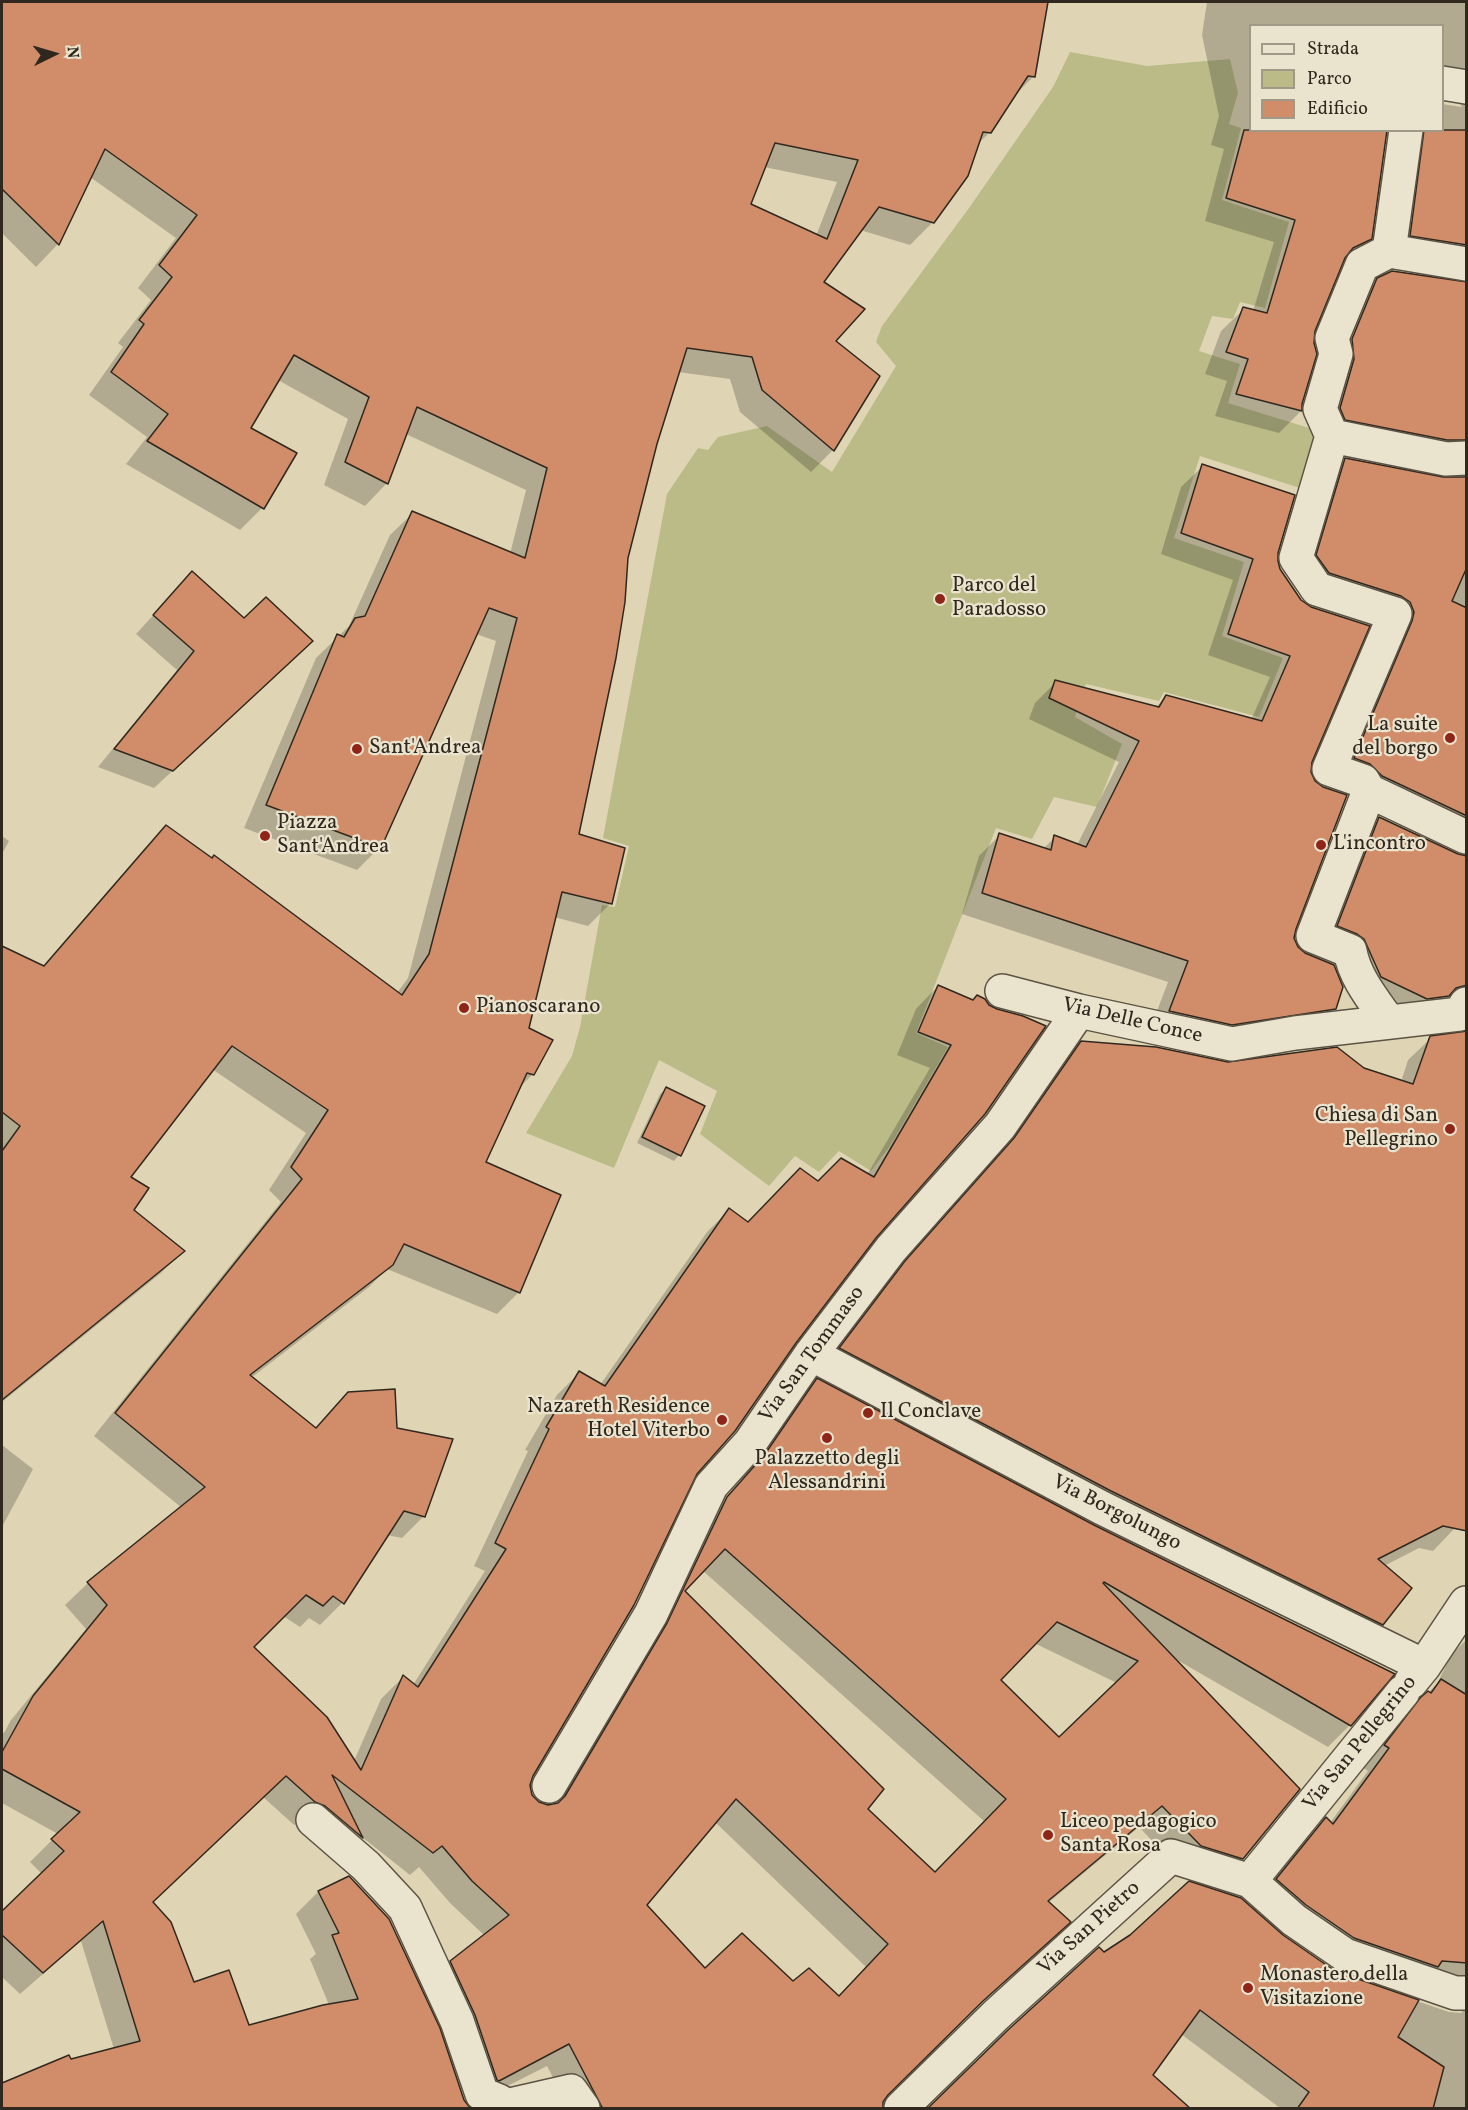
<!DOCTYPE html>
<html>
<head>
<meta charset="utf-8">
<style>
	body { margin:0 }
	#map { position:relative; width:1468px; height:2110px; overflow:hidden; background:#dfd5b4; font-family:Vollkorn,serif }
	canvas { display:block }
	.frame { position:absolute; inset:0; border:3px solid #30281e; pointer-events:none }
	.legend { position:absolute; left:1249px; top:24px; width:195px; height:108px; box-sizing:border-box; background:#eae4ce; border:2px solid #a09988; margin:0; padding:8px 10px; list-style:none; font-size:18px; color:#30281e }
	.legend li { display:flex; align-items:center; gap:12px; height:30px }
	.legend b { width:30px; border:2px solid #a09988 }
	.north { position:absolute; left:24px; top:24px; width:60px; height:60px; -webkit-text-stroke:4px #eae4ce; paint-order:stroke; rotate:85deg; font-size:16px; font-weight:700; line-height:24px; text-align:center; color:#30281e }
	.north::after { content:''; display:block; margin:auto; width:21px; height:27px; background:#30281e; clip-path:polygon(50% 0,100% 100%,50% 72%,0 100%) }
</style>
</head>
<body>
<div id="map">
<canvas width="1468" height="2110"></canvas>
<div class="frame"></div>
<ul class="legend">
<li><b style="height:8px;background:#eae4ce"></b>Strada</li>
<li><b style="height:16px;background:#babb87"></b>Parco</li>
<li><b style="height:16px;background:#d18d69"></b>Edificio</li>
</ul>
<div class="north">N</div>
</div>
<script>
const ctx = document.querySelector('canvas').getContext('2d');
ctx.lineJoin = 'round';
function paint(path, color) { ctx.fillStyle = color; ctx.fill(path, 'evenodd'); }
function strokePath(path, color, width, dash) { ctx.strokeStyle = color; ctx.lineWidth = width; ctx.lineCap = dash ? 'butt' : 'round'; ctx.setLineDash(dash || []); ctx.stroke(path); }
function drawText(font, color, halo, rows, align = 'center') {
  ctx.font = font + ' Vollkorn,serif'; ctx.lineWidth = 4.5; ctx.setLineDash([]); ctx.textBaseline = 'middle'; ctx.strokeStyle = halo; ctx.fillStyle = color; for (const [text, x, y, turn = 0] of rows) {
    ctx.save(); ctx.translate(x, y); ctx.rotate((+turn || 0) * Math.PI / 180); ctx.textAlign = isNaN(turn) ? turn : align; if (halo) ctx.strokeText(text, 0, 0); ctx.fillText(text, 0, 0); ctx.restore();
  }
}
const green = new Path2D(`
	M1070,52l77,14 83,-7 8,34 -9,31 12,4 -19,72 67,22 -24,86 -25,-6 -7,17 -21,-3 -13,35 41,13 -12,39 91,28 -19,57 -100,-32 -26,82 70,24 -22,74 61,22 -24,59 -95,-25 -5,9 -73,-17 -11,33 47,27 -25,63 -43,-10 -22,42 -36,-11 -80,205 32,14 -58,99 -19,25 -32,-20 -20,21 -24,-16 -26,30 -69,-52 17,-43 -58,-31 -45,108 -88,-35 46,-77 8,-29 22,-122 13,2 14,-61 -26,-8 64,-344 31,-46 10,2 10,-13 49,-11 65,46 64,-106 -20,-24 6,-16 87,-118 84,-121z`);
const shadow = new Path2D(`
	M2,2h1045l-13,74 -22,22 -22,34 -13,13 -44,77 -23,23 -50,-15 -38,52 12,60 44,34 -45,74 -22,22 -71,-60 -10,-33 -52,-7 -22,71 -30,115 -48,277 32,69 -22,22 -34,-9 -27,112 6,45 -16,16 -33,73 35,129 -22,22 -110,-45 -18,18 -118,91 64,51 34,-36 46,36 29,87 -22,22 -15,-3 -45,68 -22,22 -11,-7 -9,9 -17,-11 -31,31 102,114 27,-62 22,-22 10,8 72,-114 -11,-5 54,-115 -3,-1 32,-55 22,-22 21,12 107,-153 22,-22 19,13 70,-40 49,-8 63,-107 -33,-13 19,-46 22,-23 34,16 -97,235 -179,236 -165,303 -2,9 2,10 7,8 14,2 93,-158 60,-126 38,-43 52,-75 22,-23 533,345 -22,22 -156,-90 70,201 -22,23 -42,-13 -39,-41 -91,76 -1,41 -88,79 -73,72 -5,8v5h-312l-22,-42 -71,36 -48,-118 23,-22 34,-26 -35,-33 -31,-36 -9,8 -48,-38 -22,23 -37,-32 -10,-4 -30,-27 -112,105 42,82 55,43 81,-22 -19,-46 6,-5 -20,-40 22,-22 134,216h-450v-23l66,-28 2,4 44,-12 -33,-108 -61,53 -18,-17v-64l40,-39 -12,-12 28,-28 -56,-31v-72l2,2 7,-13 75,-91 -21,-24 23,-22 94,-75 -88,-72 187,-234 -12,-12 37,-57 -94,-64 -83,109 3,32 51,41 -22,22 -159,129v-454l40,19 102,-118 22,-22 231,166 11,-15 88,-337 -20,-7 -96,213 -23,23 -113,-42 72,-170 33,-32 41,-91 23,-22 97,41 16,-64 -120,-56 -19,49 -22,23 -41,-21 24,-66 -70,-39 -29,49 13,79 -22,22 -114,-66 21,-27 -58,-42 34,-48 -5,-4 33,-43 -13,-12 38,-50 -86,-61 -32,67 -22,23 -34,-34zM764,167l73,15 -21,54 -67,-32zM702,1570l283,252 -51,52 -68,-65 -183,-218zM1034,1643l83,40 -58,56 -60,-59zM715,1822l151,145 -28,31 -45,-15 -88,-13 -60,-65z
	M1207,2h259v440l-20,20 -123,-21 32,-138 23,-23 84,4v-4l-73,-22 6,-121 -10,-4 -15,105 -22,23 -8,4 -27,66 -12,80 -22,22 -64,-17 12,-35 -22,-7 16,-43 23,-22 9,2 21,-69 -69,-21 19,-72 -13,-4 8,-29 -17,-81zM1250,26h192v64l14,5 6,12 -20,-3v26h-192z
	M1346,459l96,20 24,-1v507l-22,22 -40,14 -62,-60 -26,-13 41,-107 23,-23 82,38 -2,-7 -127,-69 55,-155 -81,-30 16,-113z
	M1203,466l74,86 33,210 -17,176 4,10 38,61 -22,21 -164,2 19,-50 -206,-68 17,-58 21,-21 43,14 12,-12 22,8 42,-83 -90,-43 6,-16 21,-21 99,26 11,-11 85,23 19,-43 -62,-22 25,-75 -72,-26 20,-67z
	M192,573l52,47 49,39 -139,129 -56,-21 79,-97 -41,-36z
	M2,836l7,5 -7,13z
	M1466,1022v313l-11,193 -22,23 -14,-3 -35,18 -2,58 -22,23 -542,-276 65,-86 109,-123 67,-97 23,-23 146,22 136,6 37,12 7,-22 23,-22 30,-5 1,-7z
	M666,1089l13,66 -5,6 -37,-18 23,-49z
	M2,1445l31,24 -31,58z
	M1466,1640v468h-186l-99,-74 -30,41 12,33 -60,-154 179,-17 56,37 111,38 13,1 -1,-6 -206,-105 49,-61 22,-22 4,4 38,-52 -5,-3 35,-46 39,-38 14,-29z`);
const building = new Path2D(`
	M2,2h1046l-13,75 -7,-1 -37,57 -8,-1 -15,44 -34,47 -55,-16 -55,75 41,27 -29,32 44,35 -46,75 -72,-61 -10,-33 -65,-9 -30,96 -29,114 -3,44 -9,56 -37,176 46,14 -13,56 -50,-12 -33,136 24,12 -19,35 -7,-2 -41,89 75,33 -41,98 -116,-49 -11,21 -143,110 66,53 32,-36 47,-3 2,39 56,11 -28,78 -21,-6 -60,93 -11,-8 -10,10 -17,-11 -52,52 73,70 34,53 42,-95 15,12 88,-138 -11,-6 54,-114 -3,-2 33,-56 26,15 124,-178 19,14 52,-54 18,13 23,-23 33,19 77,-132 -33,-13 20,-47 35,15 4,-5 8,4 4,6 8,4 26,7 23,10 -61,88 -109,124 -80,105 -61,88 -38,43 -63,131 -101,171 -3,9 2,10 7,7 9,3 10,-2 7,-7 102,-173 60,-126 38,-43 52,-76 277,147 301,149 -44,52 -247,-144 -1,1 197,206 -57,70 -42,-13 -39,-40 -114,95 23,21 -88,79 -95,94 -5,7v7h-280l-34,-65 -70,37 -2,-1 -22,-65 -25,-54 59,-46 -37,-34 -30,-35 -9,7 -101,-78 31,63 -38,-32 -10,-4 -29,-26 -133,126 18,20 23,60 35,-12 20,55 74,-20 35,-6 -26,-64 7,-2 -21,-42 31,-15 40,43 51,109 24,72 7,9h-469v-26l67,-28 2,4 69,-18 -37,-120 -60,52 -41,-38v-24l62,-60 -13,-12 29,-27 -78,-43v-17l31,-56 74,-91 -20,-23 118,-95 -90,-74 187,-234 -11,-12 37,-57 -96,-64 -101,131 18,11 -15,22 51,41 -183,149v-249l18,-25 -18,-14v-166l42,20 122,-141 46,33 2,-3 188,140 27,-41 88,-336 -28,-10 -108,240 -115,-43 71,-171 7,3 11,-19 10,-2 47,-105 113,47 22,-90 -130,-61 -29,77 -43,-22 24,-65 -75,-42 -43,73 46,25 -33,56 -117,-68 21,-27 -57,-42 33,-48 -5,-4 33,-43 -13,-12 38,-50 -92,-66 -46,96 -57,-56zM775,143l83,17 -31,79 -76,-35zM725,1549l281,250 -71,73 -67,-63 16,-20 -199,-198zM1057,1622l81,39 -79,76 -58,-57zM736,1799l152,145 -49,52 -30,-28 -16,13 -51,-48 -37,35 -58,-63z
	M1244,130h143l-15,109 -19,9 -8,10 -30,73 -1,12 3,11 -15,50v7l-66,-17 12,-35 -22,-7 17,-45 24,6 28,-93 -69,-22z
	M1424,130h43v115l-57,-9z
	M1392,271l75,11v158h-20l-102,-20 -5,-12 14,-49 -2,-20 25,-61z
	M1345,458l98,19h24v90l-15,34 15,7v208l-85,-40 -12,-12 -16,-6 58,-137 2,-9 -4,-10 -9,-6 -72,-23 -13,-18z
	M1202,464l93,31 -17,58v8l2,8 21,31 10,7 59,19 -58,136 -1,10 4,9 8,6 24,8 -51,134 -2,9 4,9 7,6 29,12 9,22 -7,22 -104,16 -63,-14 19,-50 -206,-68 17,-60 52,17 3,-15 32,12 53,-106 -90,-43 6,-18 104,27 7,-12 96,26 28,-65 -62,-22 25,-75 -72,-26z
	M192,571l52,47 22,-21 47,44 -140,130 -59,-22 80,-98 -41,-36z
	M1379,817l79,37 9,2v129l-11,3 -7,8 -22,3 -46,-22 -17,-38 -7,-5 -20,-8z
	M1467,1031v500l-24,-5 -65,33 34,29 -29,37 -272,-134 -272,-143 66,-87 109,-123 67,-97 75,6 72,15 109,-15 27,21 49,16 17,-48z
	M666,1087l39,19 -24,50 -39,-19z
	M1441,1679l26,16v268l-25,-2 -4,6 -84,-29 -48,-33 -30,-26 50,-62 7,7 56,-76 -5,-3 36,-47 8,-7 3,2z
	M1189,1881l52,17 42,37 52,36 84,29 -21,37 46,30 -11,42h-136l12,-17 -109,-82 -47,65 38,34h-264l82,-80 90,-82 5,5 26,-17z`);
const pedestrian = new Path2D(`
	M1442,83l24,4
	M1389,251l77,13
	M1332,436l114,23 20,-1
	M1369,791l-6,-10 -34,-12 66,-155 -78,-25 -21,-31 36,-122 -12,-27 16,-55 -4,-16 30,-73 27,-14 17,-121
	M1369,791l-56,145 37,15c5,27 23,48 38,70
	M1369,791l97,46
	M1002,991l77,20 153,33 63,-11 165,-19 6,-10
	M811,1354l291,154 322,158
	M1411,1682l13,-16 42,-63
	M549,1786l102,-172 60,-128 39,-43 61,-89 80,-105 109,-123 79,-115
	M313,1820l53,46 39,42 52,113 25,73 17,7 2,6`);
const minor = new Path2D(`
	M1250,1881l153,-189
	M501,2108v-1l70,-16 12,17
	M901,2108l95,-93 175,-159 79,25 44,39 51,35 110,38h11`);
const markers = [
	[940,599,6,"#8f2418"],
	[1450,738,6,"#8f2418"],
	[357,749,6,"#8f2418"],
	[265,836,6,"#8f2418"],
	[1321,845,6,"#8f2418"],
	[464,1008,6,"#8f2418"],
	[1450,1129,6,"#8f2418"],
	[868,1413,6,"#8f2418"],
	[722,1420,6,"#8f2418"],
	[827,1438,6,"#8f2418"],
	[1048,1835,6,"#8f2418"],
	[1248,1988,6,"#8f2418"]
];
const poiNames = [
	["Parco del",952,587],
	["Paradosso",952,611],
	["La suite",1438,726,"right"],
	["del borgo",1438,750,"right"],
	["Sant'Andrea",369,749],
	["Piazza",277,824],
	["Sant'Andrea",277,848],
	["L'incontro",1333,845],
	["Pianoscarano",476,1008],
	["Chiesa di San",1438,1117,"right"],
	["Pellegrino",1438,1141,"right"],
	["Nazareth Residence",710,1408,"right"],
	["Hotel Viterbo",710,1432,"right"],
	["Il Conclave",880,1413],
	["Palazzetto degli",827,1460,"center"],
	["Alessandrini",827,1484,"center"],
	["Liceo pedagogico",1060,1823],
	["Santa Rosa",1060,1847],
	["Monastero della",1260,1976],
	["Visitazione",1260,2000]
];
const streetNames = [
	["Via Delle Conce",1132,1022,13],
	["Via San Tommaso",813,1355,-54],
	["Via Borgolungo",1116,1514,27],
	["Via San Pellegrino",1361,1744,-51],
	["Via San Pietro",1090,1929,-42]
];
paint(green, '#babb87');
paint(shadow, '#0003');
paint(building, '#d18d69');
strokePath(building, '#30281e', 1.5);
strokePath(pedestrian, '#5c5344', 36);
strokePath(minor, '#5c5344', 36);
strokePath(pedestrian, '#eae4ce', 33);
strokePath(minor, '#eae4ce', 33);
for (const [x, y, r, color] of markers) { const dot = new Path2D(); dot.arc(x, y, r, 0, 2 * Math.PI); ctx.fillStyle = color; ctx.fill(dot); strokePath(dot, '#eae4ce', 2); }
drawText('21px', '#30281e', '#eae4ce', poiNames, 'left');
drawText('21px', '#30281e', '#eae4ce', streetNames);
</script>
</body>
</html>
